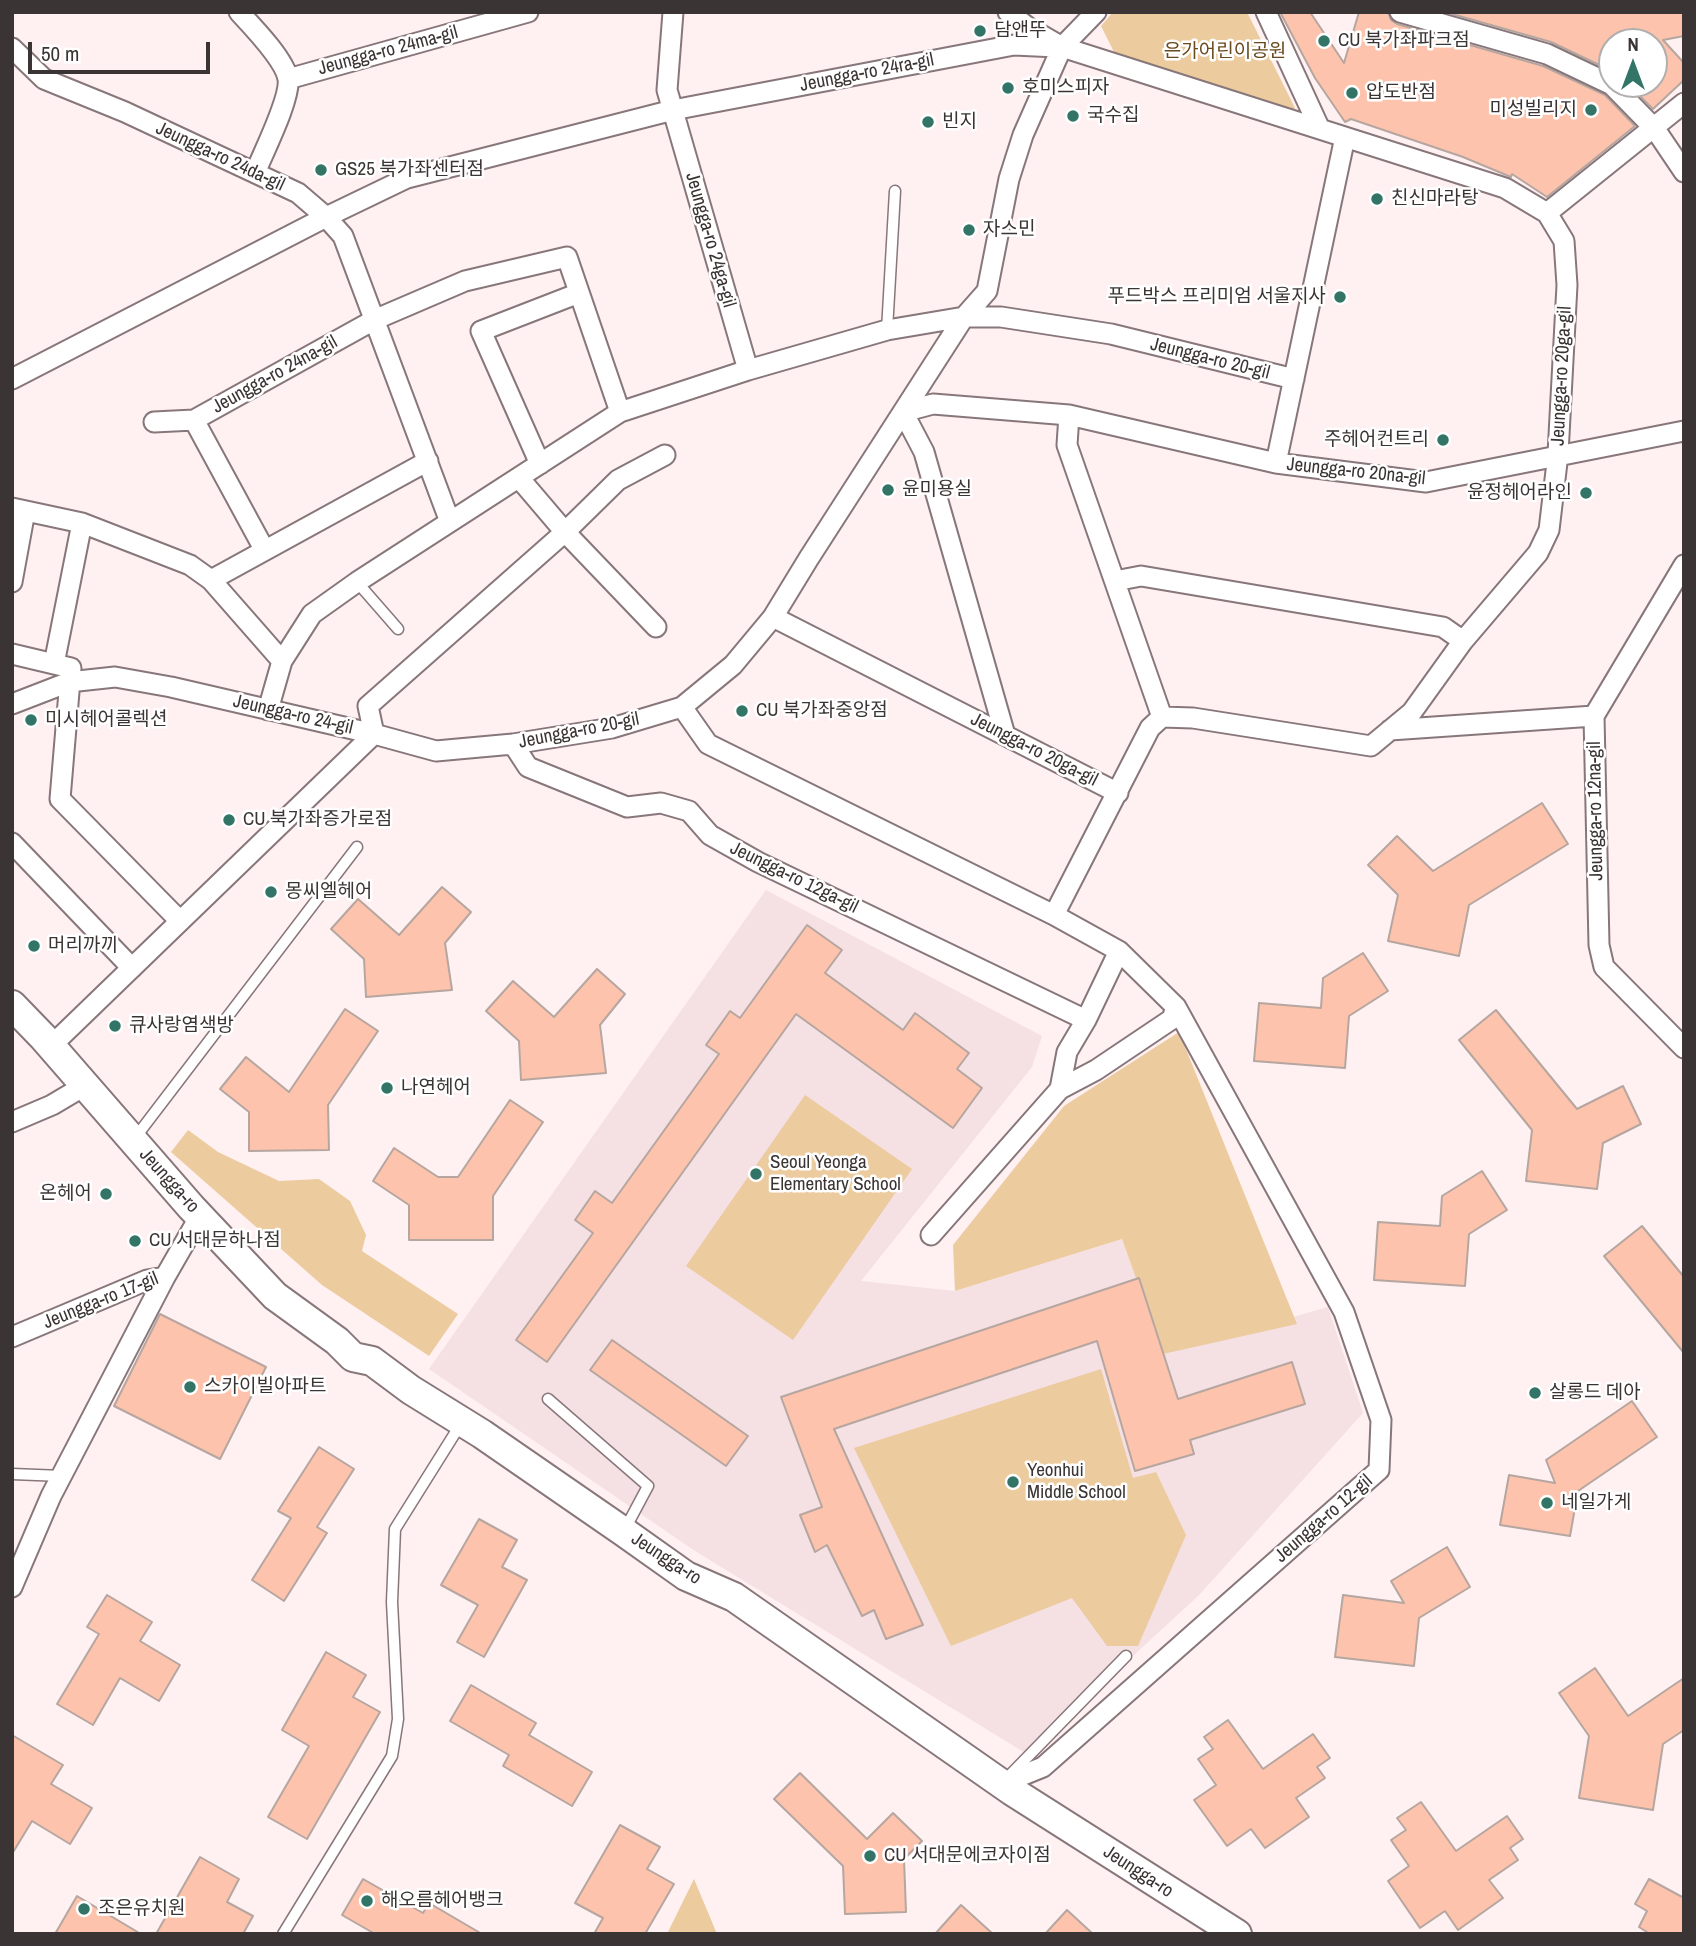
<!DOCTYPE html>
<html>
<head>
<meta charset="utf-8">
<style>
	body { margin:0 }
	#map { position:relative; width:1696px; height:1946px; overflow:hidden; background:#fff0f2; font-family:"Archivo Narrow",sans-serif }
	canvas { display:block }
	.frame { position:absolute; inset:0; border:14px solid #3b3434; pointer-events:none }
	.north { position:absolute; left:1598px; top:28px; width:70px; height:70px; box-sizing:border-box; background:#fff; border:2px solid #b1aeae; border-radius:50%; rotate:0deg; font-size:19px; font-weight:700; line-height:28px; text-align:center; color:#3b3434 }
	.north::after { content:''; display:block; margin:auto; width:24px; height:32px; background:#327465; clip-path:polygon(50% 0,100% 100%,50% 72%,0 100%) }
	.scale { position:absolute; left:28px; top:42px; width:182px; height:32px; box-sizing:border-box; border:4px solid #3b3434; border-top:0; padding-left:9px; font-size:21px; line-height:24px; white-space:nowrap; color:#3b3434; -webkit-text-stroke:5px #fff; paint-order:stroke }
</style>
</head>
<body>
<div id="map">
<canvas width="1696" height="1946"></canvas>
<div class="frame"></div>
<div class="north">N</div>
<div class="scale">50 m</div>
</div>
<script>
const ctx = document.querySelector('canvas').getContext('2d');
ctx.lineJoin = 'round';
function paint(path, color) { ctx.fillStyle = color; ctx.fill(path, 'evenodd'); }
function strokePath(path, color, width, dash) { ctx.strokeStyle = color; ctx.lineWidth = width; ctx.lineCap = dash ? 'butt' : 'round'; ctx.setLineDash(dash || []); ctx.stroke(path); }
function drawText(font, color, halo, rows, align = 'center') {
  ctx.font = font + ' "Archivo Narrow","Noto Sans KR",sans-serif'; ctx.lineWidth = 5; ctx.setLineDash([]); ctx.textBaseline = 'middle'; ctx.strokeStyle = halo; ctx.fillStyle = color; for (const [text, x, y, turn = 0] of rows) {
    ctx.save(); ctx.translate(x, y); ctx.rotate((+turn || 0) * Math.PI / 180); ctx.textAlign = isNaN(turn) ? turn : align; if (halo) ctx.strokeText(text, 0, 0); ctx.fillText(text, 0, 0); ctx.restore();
  }
}
const built = new Path2D(`
	M766,890l276,146 -10,31 -171,214 94,10 167,-52 41,115 165,-47 35,106 -163,181 -173,160 -332,-203 -266,-182z`);
const green = new Path2D(`
	M1113,12h134l48,96 -4,6 -175,-58 -15,-30z
	M1179,1032l118,292 -134,30 -41,-115 -167,52 -2,-46 111,-139z
	M805,1095l107,74 -119,171 -107,-74z
	M188,1130l30,22 61,29 40,-2 31,22 16,34 -4,16 96,63 -29,42 -107,-71 -151,-133z
	M1101,1369l32,109 23,-6 30,63 -48,111h-31l-35,-48 -121,48 -97,-198z
	M694,1879l23,55h-50z`);
const building = new Path2D(`
	M1280,12h30l34,51 15,-51h29l3,8 6,4 146,42 62,29 30,31 -88,71 -35,-23 -1,3 -48,-20 -112,-38 -6,3 -30,-44z
	M1445,12h239v24l-21,4 21,23v17l-31,29 -25,-25h26v-42h-42v29l-61,-29z
	M1542,803l26,41 -99,61 -10,51 -71,-15 10,-46 -30,-30 29,-29 36,35z
	M442,887l29,25 -26,31 7,47 -86,7 -2,-38 -33,-30 27,-30 41,36z
	M807,925l35,25 -17,23 78,57 12,-17 54,40 -12,16 25,19 -29,40 -157,-114 -249,348 -31,-22 77,-107 -18,-13 20,-29 17,12 107,-149 -13,-9 24,-34 10,7z
	M1363,953l25,38 -39,25 -4,52 -91,-7 5,-58 62,5 2,-30z
	M597,969l28,25 -25,31 6,48 -85,7 -2,-39 -33,-30 27,-30 41,36z
	M345,1009l33,22 -50,74 1,45 -80,1v-39l-29,-23 26,-32 43,35z
	M1496,1010l81,99 46,-23 18,38 -38,19 -6,46 -71,-8 6,-51 -73,-90z
	M510,1100l33,22 -50,74v44h-84v-35l-36,-24 21,-33 44,29h20z
	M1482,1171l25,39 -38,24 -4,52 -91,-6 4,-58 62,4 2,-30z
	M1642,1226l42,51v76l-80,-97z
	M1139,1278l39,121 114,-37 13,42 -115,36 4,14 -59,17 -38,-130 -263,88 89,196 -37,14 -12,-29 -12,6 -35,-71 -12,7 -15,-37 22,-8 -41,-110z
	M160,1314l106,53 -46,92 -106,-53z
	M612,1340l136,96 -22,30 -136,-96z
	M1632,1401l25,36 -79,54 -8,45 -70,-11 9,-50 46,8 -9,-23z
	M319,1447l35,22 -37,58 10,6 -43,68 -32,-21 39,-62 -13,-7z
	M479,1519l38,21 -15,27 25,13 -43,77 -27,-15 21,-37 -37,-20z
	M1447,1547l23,40 -51,31 -5,48 -79,-9 8,-62 61,8 -13,-22z
	M107,1595l45,27 -12,19 40,24 -21,36 -39,-23 -27,47 -36,-21 42,-70 -12,-7z
	M326,1652l40,23 -13,22 27,15 -73,127 -39,-22 41,-71 -27,-16z
	M1595,1668l33,48 56,-38v52l-21,14 -10,66 -74,-12 10,-62 -30,-43z
	M471,1685l65,38 -7,12 63,37 -20,34 -69,-40 6,-11 -59,-34z
	M1228,1720l35,49 50,-35 17,24 -13,9 8,11 -29,20 13,19 -44,31 -14,-19 -24,17 -33,-46 22,-15 -18,-26 15,-10 -9,-12z
	M12,1735l51,30 -12,19 41,24 -22,36 -38,-23 -20,33z
	M800,1773l67,66 26,-26 29,28 -18,18 2,53 -61,2 -2,-48 -69,-67z
	M1421,1802l35,49 51,-35 16,23 -13,9 8,12 -29,20 14,18 -45,32 -13,-19 -25,17 -32,-47 21,-15 -18,-26 15,-10 -9,-12z
	M620,1825l40,22 -13,22 27,15 -29,50h-51l9,-16 -28,-15z
	M200,1857l39,22 -12,23 26,14 -10,18h-87z
	M363,1879l60,34 6,-10 53,31h-107l-33,-19z
	M1649,1879l35,19v36h-34l-11,-7 8,-16 -12,-7z
	M77,1896l64,38h-86z
	M961,1905l32,29h-58z
	M1067,1910l26,24h-48z`);
const lane = new Path2D(`
	M887,330l8,-139
	M357,582l41,47
	M135,1138l222,-291
	M548,1399l100,87 -24,45
	M12,1474l50,2
	M1009,1776l117,-120
	M283,1934l109,-178 6,-37 -6,-117 3,-73 67,-107`);
const street = new Path2D(`
	M239,12c14,15 46,48 49,67 3,19 -25,74 -33,94
	M673,12l-6,78 81,280
	M1008,12l21,16 33,19 443,141 42,25 17,28 3,44 -9,169 -9,76 -11,23 -75,88 -51,71 -41,34 -178,-28 -31,-1 -12,11 -96,187
	M1266,12l53,115
	M1400,12l147,42 65,31 43,44 29,43
	M12,48l32,31 81,33 173,81 28,24 17,19 107,286
	M288,79l240,-67
	M1547,213l137,-110
	M12,379l314,-162 81,-39 266,-68 341,-65 43,2
	M1069,415l-2,30 95,272
	M194,420l70,129
	M154,422l40,-2 180,-100 91,-39 102,-24 53,155
	M1276,463l69,-326
	M540,464l-59,-133 98,-38
	M519,478l46,54 91,95
	M12,508l70,15 108,42 21,15 71,81
	M1684,565l-90,151 5,229 5,22 80,81
	M211,580l217,-119
	M1115,581l26,-5 302,51 20,14
	M12,582l13,-71
	M773,617l345,176
	M12,654l59,14 -11,131 120,122
	M54,664l28,-141
	M12,704l57,-22 46,-5 56,10 203,47 62,17 77,-7 99,-16 70,-21 51,-42 40,-48 36,-59 155,-241 23,-26 22,-112 14,-44 39,-88 34,-35
	M682,707l26,37 346,171 65,36 57,56 168,305 37,108 -2,50 -336,297 -42,17
	M268,710l14,-49 30,-47 45,-32 263,-170 128,-42 139,-40 77,-13h37l110,17 183,45
	M1390,730l204,-14
	M374,734l-6,-28 197,-174 53,-52 47,-25
	M1005,735l-81,-283 -21,-40 30,-8 136,11 207,48 150,19 258,-51
	M513,744l15,23 99,40 34,-4 28,8 21,24 48,27 328,158
	M12,843l120,125
	M51,1046l323,-312
	M1060,1089l7,-37 19,-32 33,-69
	M12,1122l40,-17 32,-19
	M931,1235l129,-146 36,-19 76,-51 4,-12
	M12,1337l135,-57 18,-3 35,-61
	M12,1587l39,-91 114,-219`);
const secondary = new Path2D(`
	M12,1005l31,32 148,170 84,89 62,45 16,16 19,4 39,29 71,44 142,98 62,44 48,21 278,194 225,143`);
const markers = [
	[980,31,7,"#327465"],
	[1324,41,7,"#327465"],
	[1008,88,7,"#327465"],
	[1352,93,7,"#327465"],
	[1591,110,7,"#327465"],
	[1073,116,7,"#327465"],
	[928,122,7,"#327465"],
	[321,170,7,"#327465"],
	[1377,199,7,"#327465"],
	[969,230,7,"#327465"],
	[1340,297,7,"#327465"],
	[1443,440,7,"#327465"],
	[888,490,7,"#327465"],
	[1586,493,7,"#327465"],
	[742,711,7,"#327465"],
	[31,720,7,"#327465"],
	[229,820,7,"#327465"],
	[271,892,7,"#327465"],
	[34,946,7,"#327465"],
	[115,1026,7,"#327465"],
	[387,1088,7,"#327465"],
	[756,1174,7,"#327465"],
	[106,1194,7,"#327465"],
	[135,1241,7,"#327465"],
	[190,1387,7,"#327465"],
	[1535,1393,7,"#327465"],
	[1013,1482,7,"#327465"],
	[1547,1503,7,"#327465"],
	[870,1856,7,"#327465"],
	[367,1901,7,"#327465"],
	[84,1909,7,"#327465"]
];
const poiNames = [
	["담앤뚜",994,31],
	["CU 북가좌파크점",1338,41],
	["호미스피자",1022,88],
	["압도반점",1366,93],
	["미성빌리지",1577,110,"right"],
	["국수집",1087,116],
	["빈지",942,122],
	["GS25 북가좌센터점",335,170],
	["친신마라탕",1391,199],
	["자스민",983,230],
	["푸드박스 프리미엄 서울지사",1326,297,"right"],
	["주헤어컨트리",1429,440,"right"],
	["윤미용실",902,490],
	["윤정헤어라인",1572,493,"right"],
	["CU 북가좌중앙점",756,711],
	["미시헤어콜렉션",45,720],
	["CU 북가좌증가로점",243,820],
	["몽씨엘헤어",285,892],
	["머리까끼",48,946],
	["큐사랑염색방",129,1026],
	["나연헤어",401,1088],
	["Seoul Yeonga",770,1163],
	["Elementary School",770,1185],
	["온헤어",92,1194,"right"],
	["CU 서대문하나점",149,1241],
	["스카이빌아파트",204,1387],
	["살롱드 데아",1549,1393],
	["Yeonhui",1027,1471],
	["Middle School",1027,1493],
	["네일가게",1561,1503],
	["CU 서대문에코자이점",884,1856],
	["해오름헤어뱅크",381,1901],
	["조은유치원",98,1909]
];
const streetNames = [
	["Jeungga-ro 24ma-gil",388,51,-15],
	["Jeungga-ro 24ra-gil",867,73,-11],
	["Jeungga-ro 24da-gil",220,157,25],
	["Jeungga-ro 24ga-gil",710,240,74],
	["Jeungga-ro 20-gil",1210,359,14],
	["Jeungga-ro 24na-gil",275,375,-29],
	["Jeungga-ro 20ga-gil",1562,376,-87],
	["Jeungga-ro 20na-gil",1356,472,6],
	["Jeungga-ro 24-gil",293,715,13],
	["Jeungga-ro 20-gil",579,731,-11],
	["Jeungga-ro 20ga-gil",1034,750,27],
	["Jeungga-ro 12na-gil",1596,811,-91],
	["Jeungga-ro 12ga-gil",794,878,26],
	["Jeungga-ro",169,1181,48],
	["Jeungga-ro 17-gil",101,1301,-22],
	["Jeungga-ro 12-gil",1324,1519,-41],
	["Jeungga-ro",666,1559,33],
	["Jeungga-ro",1138,1872,33]
];
const parkNames = [
	["은가어린이공원",1225,52]
];
paint(built, '#f5e0e3');
paint(green, '#eccb9f');
paint(building, '#fdc3ac');
strokePath(building, '#b6a6a0', 2);
strokePath(lane, '#88777a', 13);
strokePath(street, '#88777a', 23);
strokePath(secondary, '#88777a', 32);
strokePath(lane, '#fff', 10);
strokePath(street, '#fff', 19);
strokePath(secondary, '#fff', 28);
for (const [x, y, r, color] of markers) { const dot = new Path2D(); dot.arc(x, y, r, 0, 2 * Math.PI); ctx.fillStyle = color; ctx.fill(dot); strokePath(dot, '#fff', 2.5); }
drawText('19px', '#3b3434', '#fff', poiNames, 'left');
drawText('19px', '#3b3434', '#fff', streetNames);
drawText('19px', '#684a1c', '#fff', parkNames);
</script>
</body>
</html>
